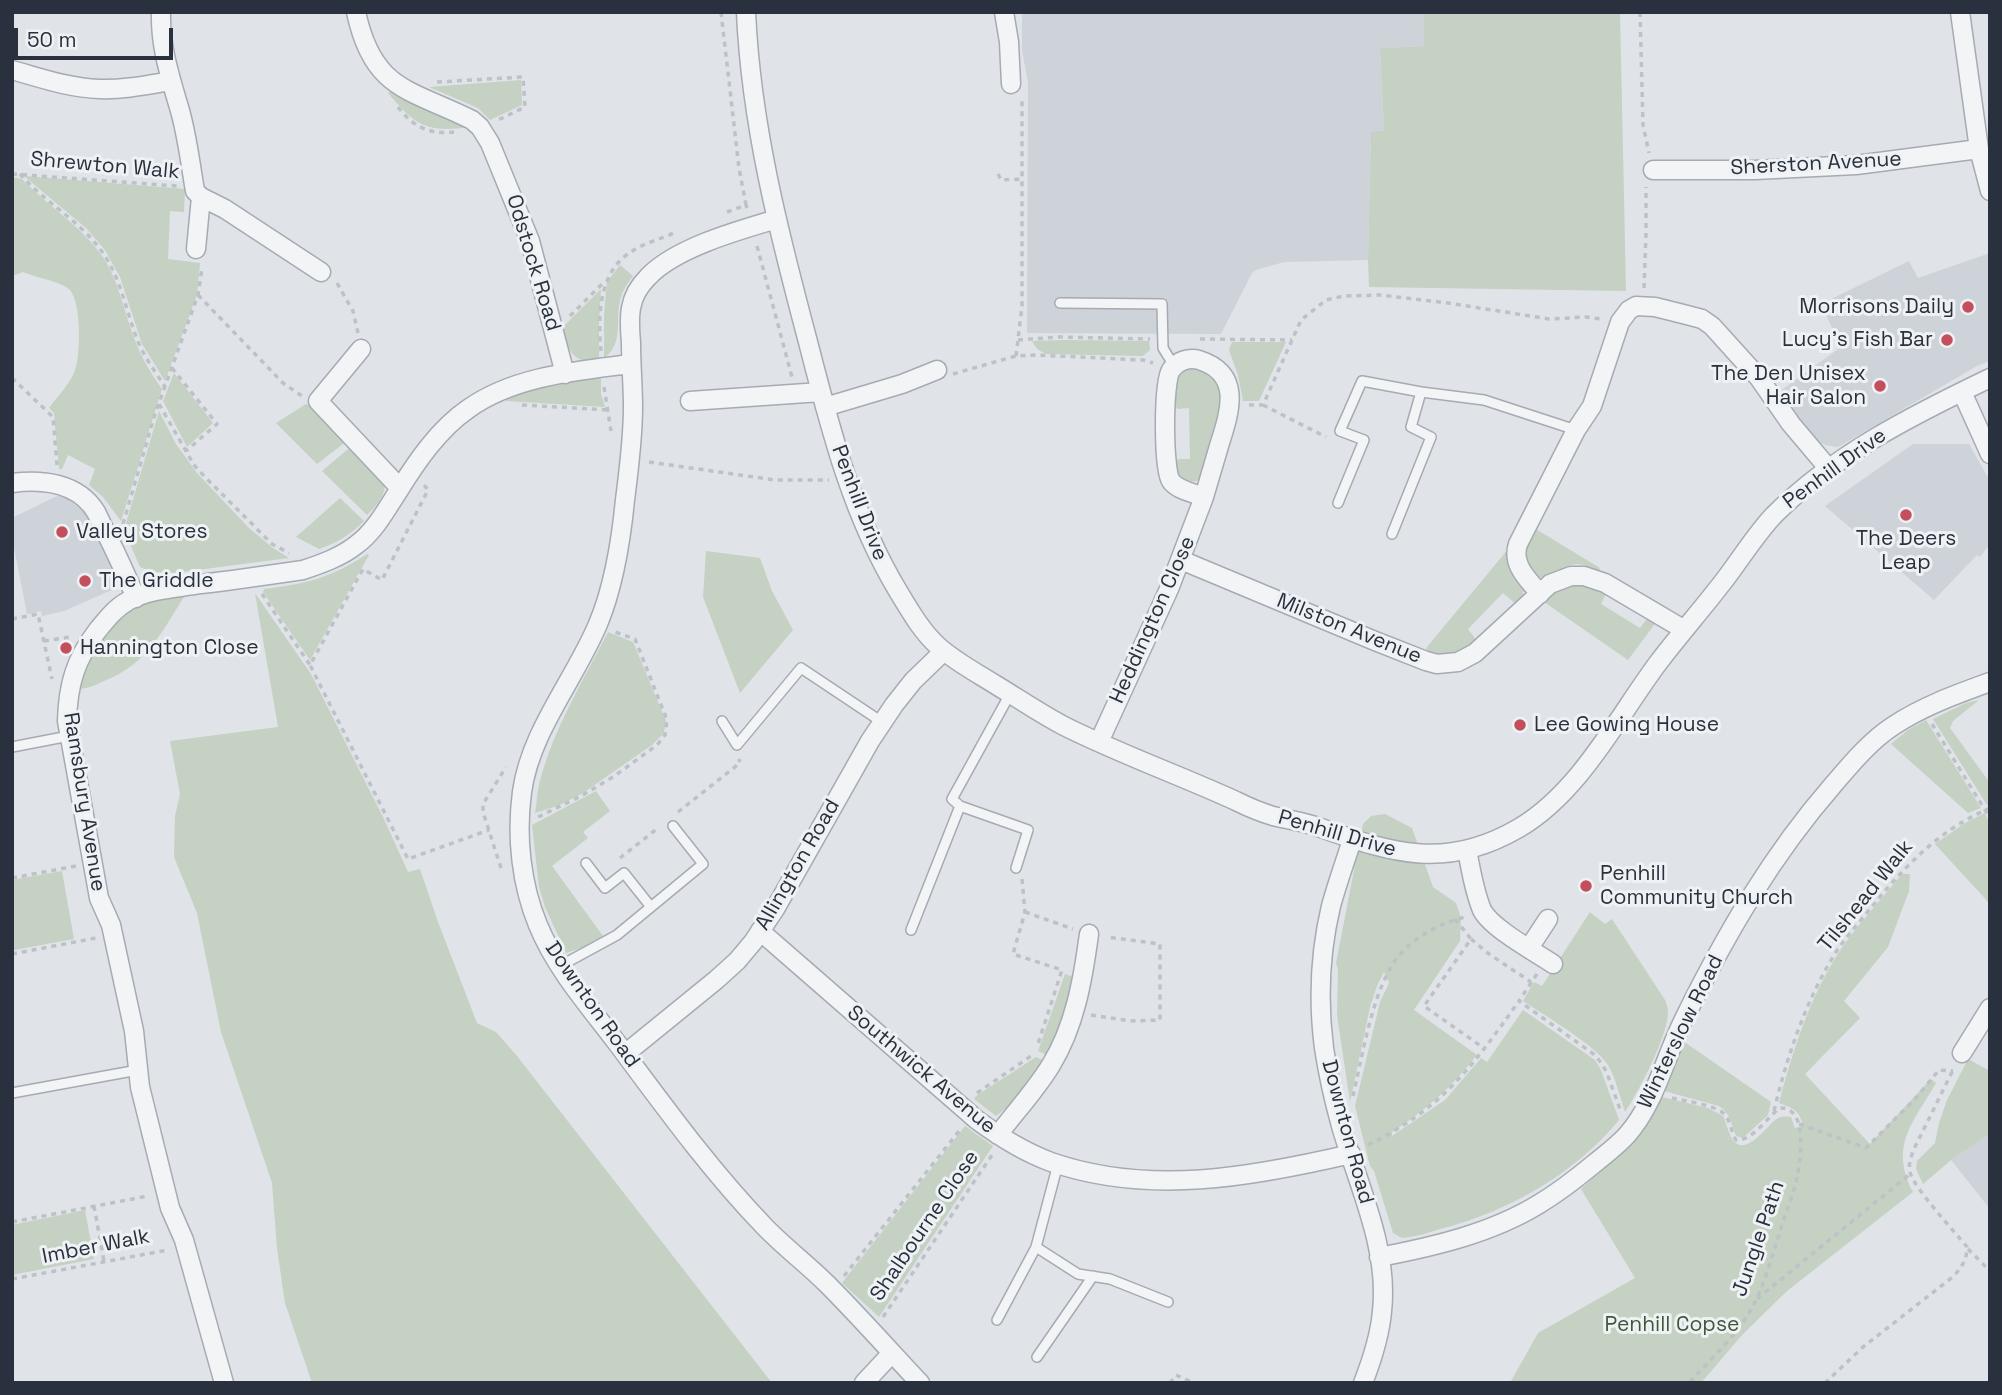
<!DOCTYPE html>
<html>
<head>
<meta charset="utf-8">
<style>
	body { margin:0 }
	#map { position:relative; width:2002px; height:1395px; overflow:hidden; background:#e0e3e8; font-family:"Space Grotesk",sans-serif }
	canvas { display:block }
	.frame { position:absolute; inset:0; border:14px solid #2a313e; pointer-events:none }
	.scale { position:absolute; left:14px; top:28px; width:159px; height:32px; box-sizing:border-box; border:4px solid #2a313e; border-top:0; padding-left:9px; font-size:21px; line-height:24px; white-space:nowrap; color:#2a313e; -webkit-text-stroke:5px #eff2f5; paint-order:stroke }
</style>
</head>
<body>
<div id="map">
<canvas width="2002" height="1395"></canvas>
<div class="frame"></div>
<div class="scale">50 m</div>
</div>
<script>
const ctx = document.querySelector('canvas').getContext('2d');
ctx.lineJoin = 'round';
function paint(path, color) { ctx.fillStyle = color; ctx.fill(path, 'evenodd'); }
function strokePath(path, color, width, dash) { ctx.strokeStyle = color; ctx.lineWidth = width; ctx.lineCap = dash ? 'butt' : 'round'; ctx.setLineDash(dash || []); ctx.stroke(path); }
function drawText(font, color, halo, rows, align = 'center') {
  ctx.font = font + ' "Space Grotesk",sans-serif'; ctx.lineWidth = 6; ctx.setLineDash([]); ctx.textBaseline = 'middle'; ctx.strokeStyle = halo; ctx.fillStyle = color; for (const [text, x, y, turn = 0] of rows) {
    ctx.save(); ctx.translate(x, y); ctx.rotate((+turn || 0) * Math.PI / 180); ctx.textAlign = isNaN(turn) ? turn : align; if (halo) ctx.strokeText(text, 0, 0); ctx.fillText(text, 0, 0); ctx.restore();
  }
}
const built = new Path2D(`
	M1022,12h401l1,34 -44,2 4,84 -13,1 -3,127 -84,2 -28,8 -4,3 -31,61 -194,-1 1,-250 -6,-33z
	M1990,253v108l-13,5 -139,81 -13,-2 -10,-5 -36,-48 62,-45 -20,-43 88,-43 9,17z
	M1913,444h56l21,37v63l-10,13 -3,-2 -43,45 -109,-94z
	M57,496h8l20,17 36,73 -57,25 -22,5 -1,-5 -14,3 -15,-77v-19z
	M1990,1134v75l-39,-49z`);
const green = new Path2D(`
	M1423,12h197l6,279 -257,-4 -1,-27 3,-128 13,-1 -4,-83 44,-2z
	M521,80l1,25 -32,15 -12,-12 -49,-21z
	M390,91l80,36c-44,6 -54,-1 -82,-34z
	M24,176l161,13 -1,23 -14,-1 -2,48 32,4 -3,32 -32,86 -23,-37 -22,-67 -15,-27 -19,-22z
	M12,177l10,2c26,27 59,47 81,78 15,23 20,50 29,75 7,21 17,39 30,57l-41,132 -18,-24 -14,-12 6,-16 -27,-14 -6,14h-3l-5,-56 -5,-5c8,-11 19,-22 25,-35 7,-15 8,-72 -5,-84 -12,-9 -32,-11 -46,-17l-11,4z
	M620,265l13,11c-6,8 -11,15 -13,25 -5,20 4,43 -16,57v-44l3,-32z
	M601,289l-2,33v39c-26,3 -30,-10 -38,-32z
	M1065,340l84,1 1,9 -7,6 -97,-2 -9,-5 -5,-8z
	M1232,342h54l-27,59h-16l-5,-26 -9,-25z
	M1191,366l16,5 12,11 4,22 -22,75c-9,5 -17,3 -24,-3l-2,-12 3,-5h12l-1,-51 -11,1 -3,-3 -2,-20 8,-16z
	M174,373l39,50 -26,24 -24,-46z
	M601,376v18l4,13 -99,-6v-2c31,-12 62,-18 95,-23z
	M306,404l5,2 37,34 -31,24 -41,-41z
	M159,411l17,33 21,29 52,55 24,20 16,10 -115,15 -21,-1 -13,-5 -16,-37z
	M353,445l31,37c3,13 -8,24 -17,33l-45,-44z
	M340,498l24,23c-13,13 -27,22 -45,28l-23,-12z
	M1534,528l66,40 -1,3c-7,-3 -15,-7 -22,-7 -14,0 -31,20 -43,11 -4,-3 -8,-10 -11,-14v-14z
	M1509,548c-2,16 6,25 16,37l-3,13 -6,6 -13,-11 -35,36 8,11c-16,15 -30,17 -50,13l1,-6z
	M706,551l54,7 12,33 21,39 -53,63 -37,-96z
	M367,554l2,1 -59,105 -47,-68 1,-3c42,-5 67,-11 103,-35z
	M1575,584l13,1 19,6 -6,13 39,24 9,-12 8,5 -29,39 -84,-58 11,-10z
	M255,593l56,81 73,145 24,53 12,-3 18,53 39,101 19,9 21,24 255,327h-460l-27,-80 -8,-55 -5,-65 -51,-151 -24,-119 -23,-56 1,-41 5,-22 -10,-53 108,-14z
	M186,594c-25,38 -37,69 -82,87 -8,4 -17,8 -26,8 6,-28 35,-77 64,-87 14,-5 30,-6 44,-8z
	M608,632l25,10 33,79 -2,12 -12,12 -69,48 -23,12 -25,8c2,-10 2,-22 5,-32 13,-51 44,-102 68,-149z
	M1979,700l-26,21 -3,7 40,55v21l-3,1 -54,-86 33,-16z
	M1926,720l55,88 -13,5 -77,-69 17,-14z
	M596,791l14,20 -27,21 5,6 -36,28 51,70 -22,12 -15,5 -21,-46 -6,-20 -7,-62z
	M1985,813l5,13v78l-55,-60 30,-21z
	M1385,814l27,14 21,59 23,16 5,15 -1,23 -46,69 63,45c-26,33 -50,54 -85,77v4l53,-36 36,-42 6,4 36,-52 72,50 6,10 18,50c-45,54 -108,90 -175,108 -14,4 -28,9 -42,10l-9,-5 -19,-62 -4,-5 -15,-60 25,-104 9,-19 -5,-11 -7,14 -7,21 -20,95 -13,-87 1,-45 -2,-7 27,-139 8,-8z
	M62,871l12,68 -60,11 -2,-70z
	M1902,874h8l-1,17 -21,56 -44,54 16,17 -55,56 65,70 61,-65 5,4c-23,40 -47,62 -23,109l-126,99 -45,44 -41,48h-191l28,-50 97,-55 -54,-89 48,-43 17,-20 16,-29 46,11 15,8c3,6 5,15 8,21 13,23 34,-9 44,-17 5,-4 10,-4 16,-3l4,11 8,-2c-3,-15 -10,-18 -24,-23 14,-53 31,-107 62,-154 18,-26 41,-50 61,-75z
	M1590,912l15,12 7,-5 53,81c1,2 3,9 3,11 1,23 -30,82 -43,101 -5,-15 -9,-33 -17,-47 -13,-20 -64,-50 -85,-64l11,-19 8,4z
	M1065,974l9,3 -5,27 -22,51 -9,-4z
	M1683,1041l88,61 -3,13 -25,23 -7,-2c-5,-12 -5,-22 -17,-30l-55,-15z
	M1036,1057l9,4 -30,40 -19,15 -22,-17 2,-3z
	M1968,1059l22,12v63l-39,26 -28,24 -7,-15 1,-8 18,-18 4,-20 8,-23z
	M965,1126l28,20 -114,171 -37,-34z
	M85,1210l9,49 -82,16v-50z`);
const path = new Path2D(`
	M721,12l18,156 7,37
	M1640,12l3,113 6,28
	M437,82l86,-5 2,30 -27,13
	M398,107c14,19 31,28 56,25
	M12,174l165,12
	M20,174c26,30 63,48 85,82 18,28 22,61 35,90 7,15 17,28 25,41
	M998,174l3,6 22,-1
	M727,212l19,-7 1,3
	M757,246l35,131
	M337,283l16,28 5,22
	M1644,288l2,-54v-47
	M198,295l85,88 19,13
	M570,316l34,-34
	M1200,339l92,1
	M1018,340l40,-3 92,2
	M601,351c-3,-33 -3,-76 27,-97 13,-10 32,-15 46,-21
	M1016,356l6,-50v-206
	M172,368l45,56 -31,27
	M953,374l63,-18 20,-1 107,5 10,3
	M12,378l41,39 4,48
	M604,387l7,44
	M159,404l35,61 11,12 67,67 17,9
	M522,405l87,5
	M1249,405h14l38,-85 25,-20 18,-4 36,-1 68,8 101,16 37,-2 15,2
	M1263,405l63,32
	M649,462l126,18h54
	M424,485l4,5 -46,90 -19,-11 -53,96 98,194 81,-29
	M123,524l32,-110 43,-119 4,-27
	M262,594l48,71
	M12,619l26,-5 14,65
	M44,641l26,-4
	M1932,724l58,94
	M678,812l62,-49 -1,-4
	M538,817l43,-21 32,-19 44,-32 8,-10 2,-15 -32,-81 -20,-7
	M620,858l38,-30
	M501,868l-18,-56v-8l23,-37
	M12,878l64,-12
	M1022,879l3,33 -12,42 49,16 -25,77
	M1025,912l48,17
	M1455,919l16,20 -47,67 61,43
	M1471,939l18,15 42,28
	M12,954l84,-16
	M1537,974l-18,27 76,54 7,9 5,9 14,39
	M1091,1015l39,6 30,-1v-76l-53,-7
	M977,1093l57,-39
	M1353,1096c9,-39 18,-95 38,-129 15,-26 46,-43 74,-50
	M1672,1098c13,3 45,7 53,17 6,7 6,17 11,25 17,1 30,-22 44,-32 28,-1 21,50 17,69 -3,17 -11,34 -16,51 -8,25 -15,52 -27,76 -15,30 -43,54 -65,79
	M1774,1111c13,-55 32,-111 62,-159 13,-19 29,-36 43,-54 33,-39 63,-69 111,-90
	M1799,1124l67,24 49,-49 24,-29 14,1
	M1368,1145c75,-37 104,-78 151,-144
	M94,1206l10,55
	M12,1222l136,-26
	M1968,1249l22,22
	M844,1276l115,-145
	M12,1279l156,-29
	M1757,1299l153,-125
	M883,1317l111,-165
	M1170,1383l6,-8 18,8
	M1825,1383l38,-36 91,-71c8,-10 13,-16 13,-29 -12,-15 -54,-60 -57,-75 -2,-7 1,-14 3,-21l40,-81`);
const service = new Path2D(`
	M1060,303l102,1 1,44 11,18
	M1338,503l26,-63 -24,-9 22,-50 59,11 63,8 92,30
	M1392,534l39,-97 -20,-10 10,-35
	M1010,694l-58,105 8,7 68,24 -12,38
	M722,721l15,24 64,-77 81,54
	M12,747l57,-11
	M586,863l19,25 19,-15 27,34
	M911,930l49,-124
	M560,966l57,-31 86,-71 -30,-38
	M12,1093l126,-23
	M1036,1247l42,27 32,5 58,23
	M997,1320l39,-73 22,-83
	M1037,1357l56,-81`);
const minor = new Path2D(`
	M161,12c-1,33 8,61 17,92 9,28 12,58 17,87l6,6 -5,52
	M356,12c17,79 54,77 116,108l8,7 10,16 40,98 35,133
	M746,12c5,113 33,221 62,330 22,86 44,173 90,249 12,20 24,41 41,56 17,15 38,26 57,38 23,14 45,29 68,41 56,28 115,49 172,75 12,6 24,11 37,15 16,4 32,6 48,12 73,26 126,42 198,0 61,-36 98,-110 139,-165 22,-29 46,-56 68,-85 16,-21 30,-44 48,-63 61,-61 139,-100 216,-137
	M1004,12l5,30 2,42
	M1960,12l19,137 11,42
	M12,70c29,8 57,18 87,19 24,1 48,-4 72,-8
	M1653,170h102l101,-5 123,-16
	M201,197l24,12 96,63
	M777,219c-38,11 -102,29 -129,58 -8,8 -15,19 -17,31 -2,11 -1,24 0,35 0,22 2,43 2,64 0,31 -4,62 -8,93 -4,41 -11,86 -27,124 -23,55 -68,108 -76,168 -6,44 -1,92 16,133 18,44 51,81 79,118 47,63 93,127 147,183 20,21 43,38 63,58 32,32 62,66 93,99
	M361,349l-43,52 82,87
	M1962,392l28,62
	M690,401l131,-9
	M825,407l77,-23 35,-14
	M12,483c31,-4 66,0 84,29 4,8 8,17 12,25 10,20 19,40 28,61
	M1181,560l194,81 51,20 11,3 21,-2 17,-9 75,-69 21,-8h13l21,7 78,46
	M1540,594c-12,-15 -29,-29 -22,-50l58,-114 16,-24 28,-84 9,-12 7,-4 19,1 32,8 15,4 10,7 47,52 32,46 38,45
	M1099,742l70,-153 35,-92c-10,-4 -27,-7 -33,-16 -8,-12 -8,-99 0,-111 6,-9 18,-13 28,-10 45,14 30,54 20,86 -5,17 -10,34 -15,51
	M1352,840c-7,22 -15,44 -21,66 -11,46 -13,95 -7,142 4,26 10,53 17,78 17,59 48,122 41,185 -2,25 -10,49 -19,72
	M1467,850c4,20 7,41 15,60 9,18 53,42 71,54
	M760,931l217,189c23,17 47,32 74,42 98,34 201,15 300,-8
	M1529,948l19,-29
	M1962,1053l28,-45
	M625,1054l91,-74 21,-19 16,-19 22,-33 95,-168 24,-36 19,-24 31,-30
	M998,1135c17,-23 38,-45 53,-70 24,-39 32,-86 38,-131
	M1379,1257c54,-10 113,-24 160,-53 20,-12 38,-26 56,-41 11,-9 22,-17 32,-28 29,-33 38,-79 58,-118 41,-83 87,-162 148,-232 18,-21 37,-44 60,-59 30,-20 64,-32 97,-44
	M224,1383l-40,-143 -14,-32 -30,-121 -6,-56 -23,-106 -12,-27 -32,-177c1,-36 8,-61 30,-90 9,-11 18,-23 31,-30 21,-12 50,-13 73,-17 34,-4 68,-9 102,-14 18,-6 38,-13 53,-25 19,-14 30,-35 43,-55 18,-29 40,-61 69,-81 46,-33 109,-38 163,-45
	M864,1383l28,-30`);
const markers = [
	[1968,307,7,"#c34f5d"],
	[1947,340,7,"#c34f5d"],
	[1880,386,7,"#c34f5d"],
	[1906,515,7,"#c34f5d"],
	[62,532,7,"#c34f5d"],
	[85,581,7,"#c34f5d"],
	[66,648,7,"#c34f5d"],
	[1520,725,7,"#c34f5d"],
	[1586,886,7,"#c34f5d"]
];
const streetNames = [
	["Sherston Avenue",1816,164,-3],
	["Shrewton Walk",105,166,5],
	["Odstock Road",533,263,73],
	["Penhill Drive",1835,469,-36],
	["Penhill Drive",859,503,69],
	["Heddington Close",1153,620,-66],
	["Milston Avenue",1349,629,22],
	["Ramsbury Avenue",84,802,81],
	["Penhill Drive",1337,834,16],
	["Allington Road",798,865,-60],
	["Tilshead Walk",1866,896,-51],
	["Downton Road",592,1005,55],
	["Winterslow Road",1681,1032,-64],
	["Southwick Avenue",921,1070,40],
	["Downton Road",1347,1132,75],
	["Shalbourne Close",925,1226,-56],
	["Jungle Path",1759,1239,-71],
	["Imber Walk",96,1247,-11]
];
const poiNames = [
	["Morrisons Daily",1954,307,"right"],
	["Lucy's Fish Bar",1933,340,"right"],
	["The Den Unisex",1866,374,"right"],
	["Hair Salon",1866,398,"right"],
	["Valley Stores",76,532],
	["The Deers",1906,539,"center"],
	["Leap",1906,563,"center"],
	["The Griddle",99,581],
	["Hannington Close",80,648],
	["Lee Gowing House",1534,725],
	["Penhill",1600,874],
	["Community Church",1600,898]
];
const parkNames = [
	["Penhill Copse",1672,1325]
];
paint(built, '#ced2d9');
paint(green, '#c5d1c2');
strokePath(service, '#a6aab2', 12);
strokePath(minor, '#a6aab2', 21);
strokePath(path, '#bec1c6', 3.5, [5, 5]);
strokePath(service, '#f2f4f6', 9);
strokePath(minor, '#f2f4f6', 18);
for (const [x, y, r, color] of markers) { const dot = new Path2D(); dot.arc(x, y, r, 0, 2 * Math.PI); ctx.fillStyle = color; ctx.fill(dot); strokePath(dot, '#eff2f5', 2.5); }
drawText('21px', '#2a313e', '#eff2f5', streetNames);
drawText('21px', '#2a313e', '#eff2f5', poiNames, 'left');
drawText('21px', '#3d5839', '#eff2f5', parkNames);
</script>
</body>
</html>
